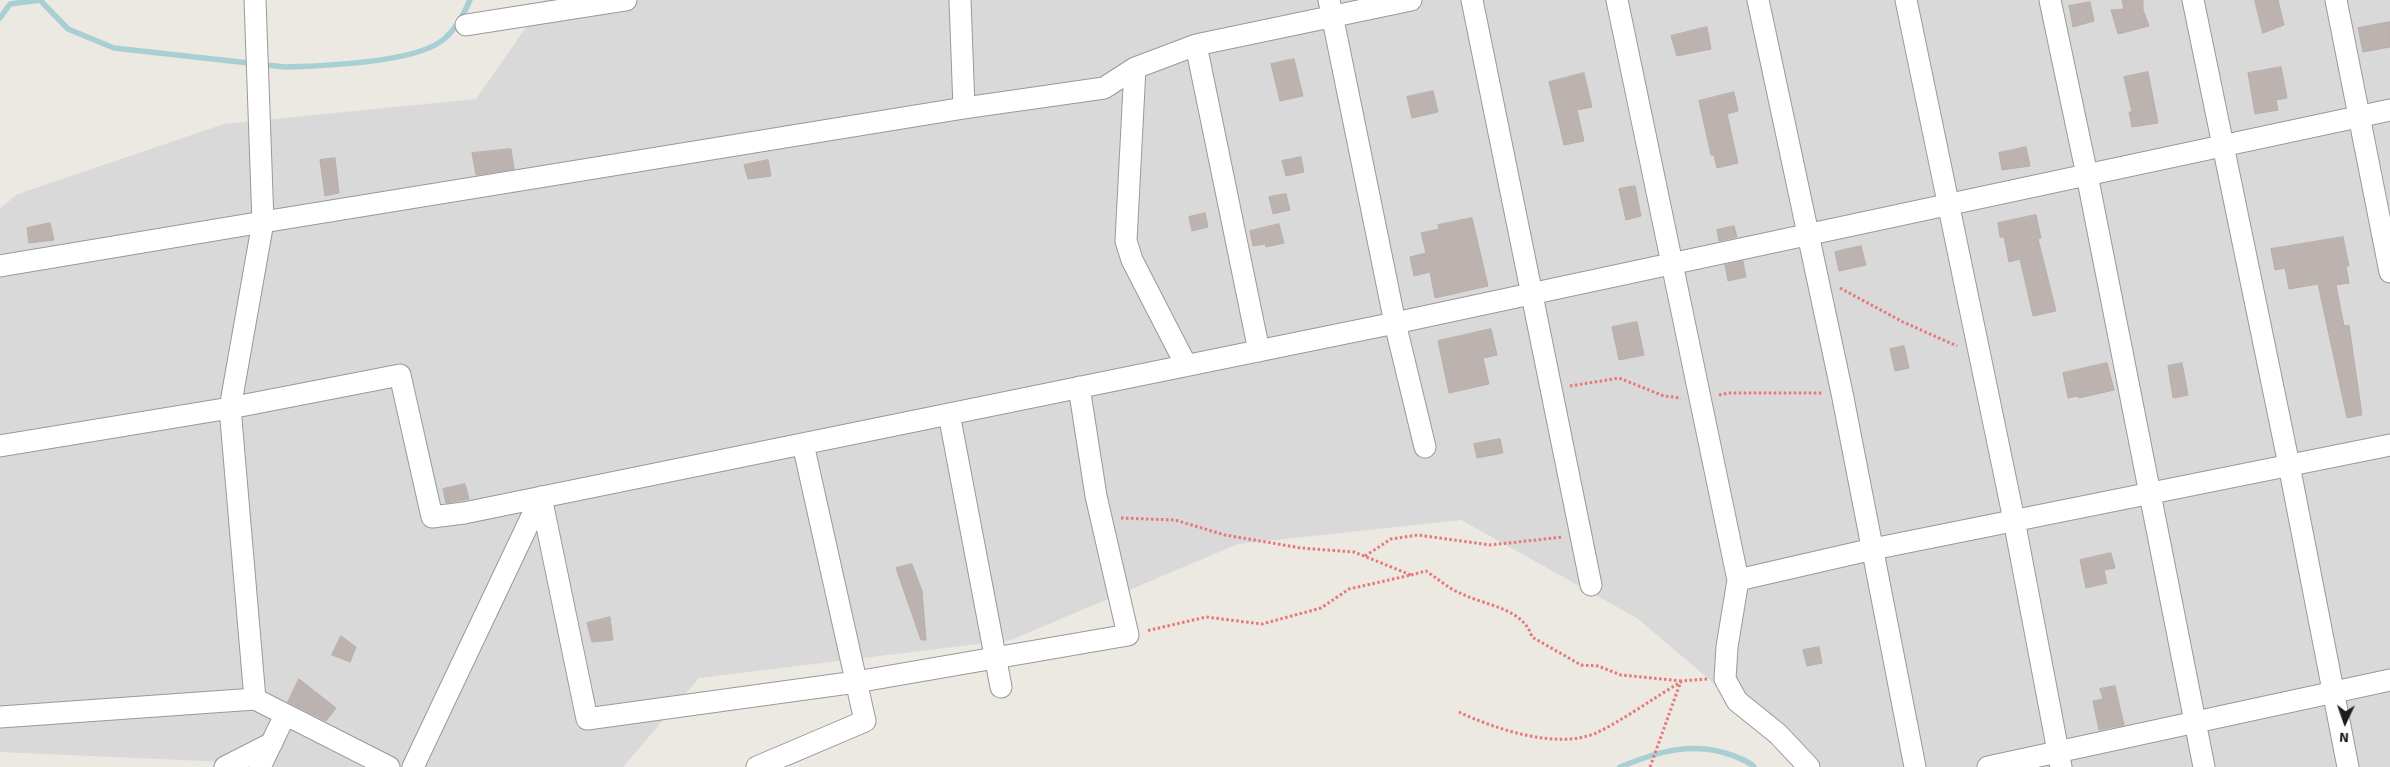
<!DOCTYPE html>
<html>
<head>
<meta charset="utf-8">
<style>
	body { margin:0 }
	#map { position:relative; width:2390px; height:767px; overflow:hidden; background:#ece8e2; font-family:Signika,sans-serif }
	canvas { display:block }
	.north { position:absolute; left:2320px; top:697px; width:50px; height:50px; -webkit-text-stroke:4px #fff; paint-order:stroke; rotate:183deg; font-size:14px; font-weight:700; line-height:20px; text-align:center; color:#1c1c1c }
	.north::after { content:''; display:block; margin:auto; width:18px; height:22px; background:#1c1c1c; clip-path:polygon(50% 0,100% 100%,50% 72%,0 100%) }
</style>
</head>
<body>
<div id="map">
<canvas width="2390" height="767"></canvas>
<div class="north">N</div>
</div>
<script>
const ctx = document.querySelector('canvas').getContext('2d');
ctx.lineJoin = 'round';
function paint(path, color) { ctx.fillStyle = color; ctx.fill(path, 'evenodd'); }
function strokePath(path, color, width, dash) { ctx.strokeStyle = color; ctx.lineWidth = width; ctx.lineCap = dash ? 'butt' : 'round'; ctx.setLineDash(dash || []); ctx.stroke(path); }
const residential = new Path2D(`
	M545,0h1845v767h-578l-175,-149 -176,-98 -223,24 -227,96 -312,38 -76,89h-398l2,-5 -227,-10v-544l18,-14 206,-70 252,-25z`);
const stream = new Path2D(`
	M0,18l10,-14 30,-4 28,29 46,19 171,19c38,-1 132,-4 159,-28 12,-10 20,-25 26,-39
	M1620,767c37,-15 74,-27 114,-11 7,3 15,5 20,11`);
const building = new Path2D(`
	M2143,0v10l6,16 -31,8 -7,-24 13,-1 -2,-8z
	M2255,0h23l6,25 -21,8z
	M2090,2l4,19 -21,6 -4,-21z
	M2390,22v25l-27,5 -5,-24z
	M1707,27l4,22 -34,7 -6,-20z
	M1294,59l9,37 -23,5 -9,-37z
	M2281,67l6,31 -11,2 2,10 -23,4 -7,-41z
	M2148,72l10,51 -26,4 -3,-15h3l-8,-35z
	M1584,73l8,34 -15,3 7,31 -20,4 -15,-63z
	M1433,91l5,21 -26,6 -5,-21z
	M1734,92l4,19 -11,3 11,49 -21,5 -3,-13h-3l-12,-54z
	M2026,147l4,19 -28,4 -3,-17z
	M511,149l3,20 -38,6 -4,-22z
	M1301,157l3,15 -18,4 -4,-15z
	M335,158l4,35 -14,3 -5,-36z
	M768,160l3,16 -23,3 -4,-14z
	M1635,186l6,30 -15,4 -7,-31z
	M1286,194l4,16 -17,4 -4,-17z
	M1205,213l3,14 -16,4 -3,-14z
	M2036,215l5,23 -3,1 18,72 -23,5 -13,-57 -11,3 -5,-25h-4l-2,-14z
	M1472,218l16,68 -53,12 -5,-26 -16,4 -4,-19 16,-4 -5,-20 18,-4 -1,-4z
	M50,223l4,17 -25,3 -2,-15z
	M1279,224l5,19 -18,4 -1,-3 -12,2 -3,-15z
	M1734,226l3,11 -18,4 -2,-11z
	M2343,237l6,29h-3l3,17 -13,2 8,41 5,-1 13,90 -15,3 -29,-134 -29,5 -4,-21 -10,2 -4,-21z
	M1861,246l5,19 -27,6 -4,-19z
	M1743,261l3,16 -18,4 -3,-16z
	M1637,322l7,33 -25,5 -7,-33z
	M1491,329l6,26 -14,3 6,26 -40,9 -11,-52z
	M1904,346l5,22 -14,3 -5,-22z
	M2107,363l7,27 -35,8 -1,-2 -10,2 -5,-25z
	M2182,363l6,32 -15,3 -5,-32z
	M1500,439l3,14 -26,5 -3,-14z
	M465,484l4,15 -23,4 -3,-14z
	M2111,553l4,15 -11,2 3,13 -21,5 -6,-28z
	M912,564l10,27 4,49h-5l-25,-72z
	M610,617l3,23 -21,2 -5,-19z
	M341,636l15,11 -6,15 -18,-7z
	M1819,647l3,16 -15,3 -4,-16z
	M299,679l37,29 -10,13 -38,-19z
	M2115,686l9,39 -25,5 -6,-29 10,-2 -3,-10z`);
const path = new Path2D(`
	M1840,288l63,34 54,24
	M1570,386l49,-8 45,18 17,2
	M1719,395l9,-2h95
	M1121,518l54,2 50,15 76,13 53,4 57,23 -62,14 -28,19 -59,16 -56,-7 -60,14
	M1365,556l26,-17 27,-4 72,10 73,-8
	M1411,575l15,-4c11,7 23,18 36,23 25,12 61,14 70,43l49,28 17,1 23,9 60,6
	M1459,712c36,17 98,38 137,21 26,-12 59,-36 85,-51
	M1650,767l31,-86 26,-2`);
const minor = new Path2D(`
	M255,0l8,222 701,-114 140,-20 31,-20 61,-23 215,-45
	M960,0l4,108
	M1329,0l66,323 30,124
	M1472,0l119,585
	M1617,0l121,580 -11,67 -2,32 12,22 41,33 31,33
	M1758,0l84,393 73,374
	M1906,0l108,520 47,247
	M2050,0l37,175 117,592
	M2193,0l96,465 59,302
	M2336,0l54,272
	M466,25l160,-25
	M1196,45l63,306
	M1135,68l-9,173 6,19 54,105
	M0,266l263,-44 -33,186 25,291 134,68
	M949,414l52,273
	M0,446l230,-38 170,-33 32,142 32,-4 931,-190 995,-213
	M541,497l46,222 269,-37 272,-47 -32,-139 -17,-109
	M1738,580l135,-31 517,-104
	M0,717l255,-18
	M225,767l47,-24
	M260,767l25,-52
	M413,767l128,-270
	M757,767l108,-46 -62,-277
	M1988,767l402,-87`);
paint(residential, '#dad9d9');
strokePath(stream, '#a8cfd4', 5.5);
paint(building, '#bcb3b0');
strokePath(building, '#bbaea7', 1);
strokePath(minor, '#999', 23);
strokePath(path, '#e87878', 3, [2.5, 2.5]);
strokePath(minor, '#fff', 21);
</script>
</body>
</html>
